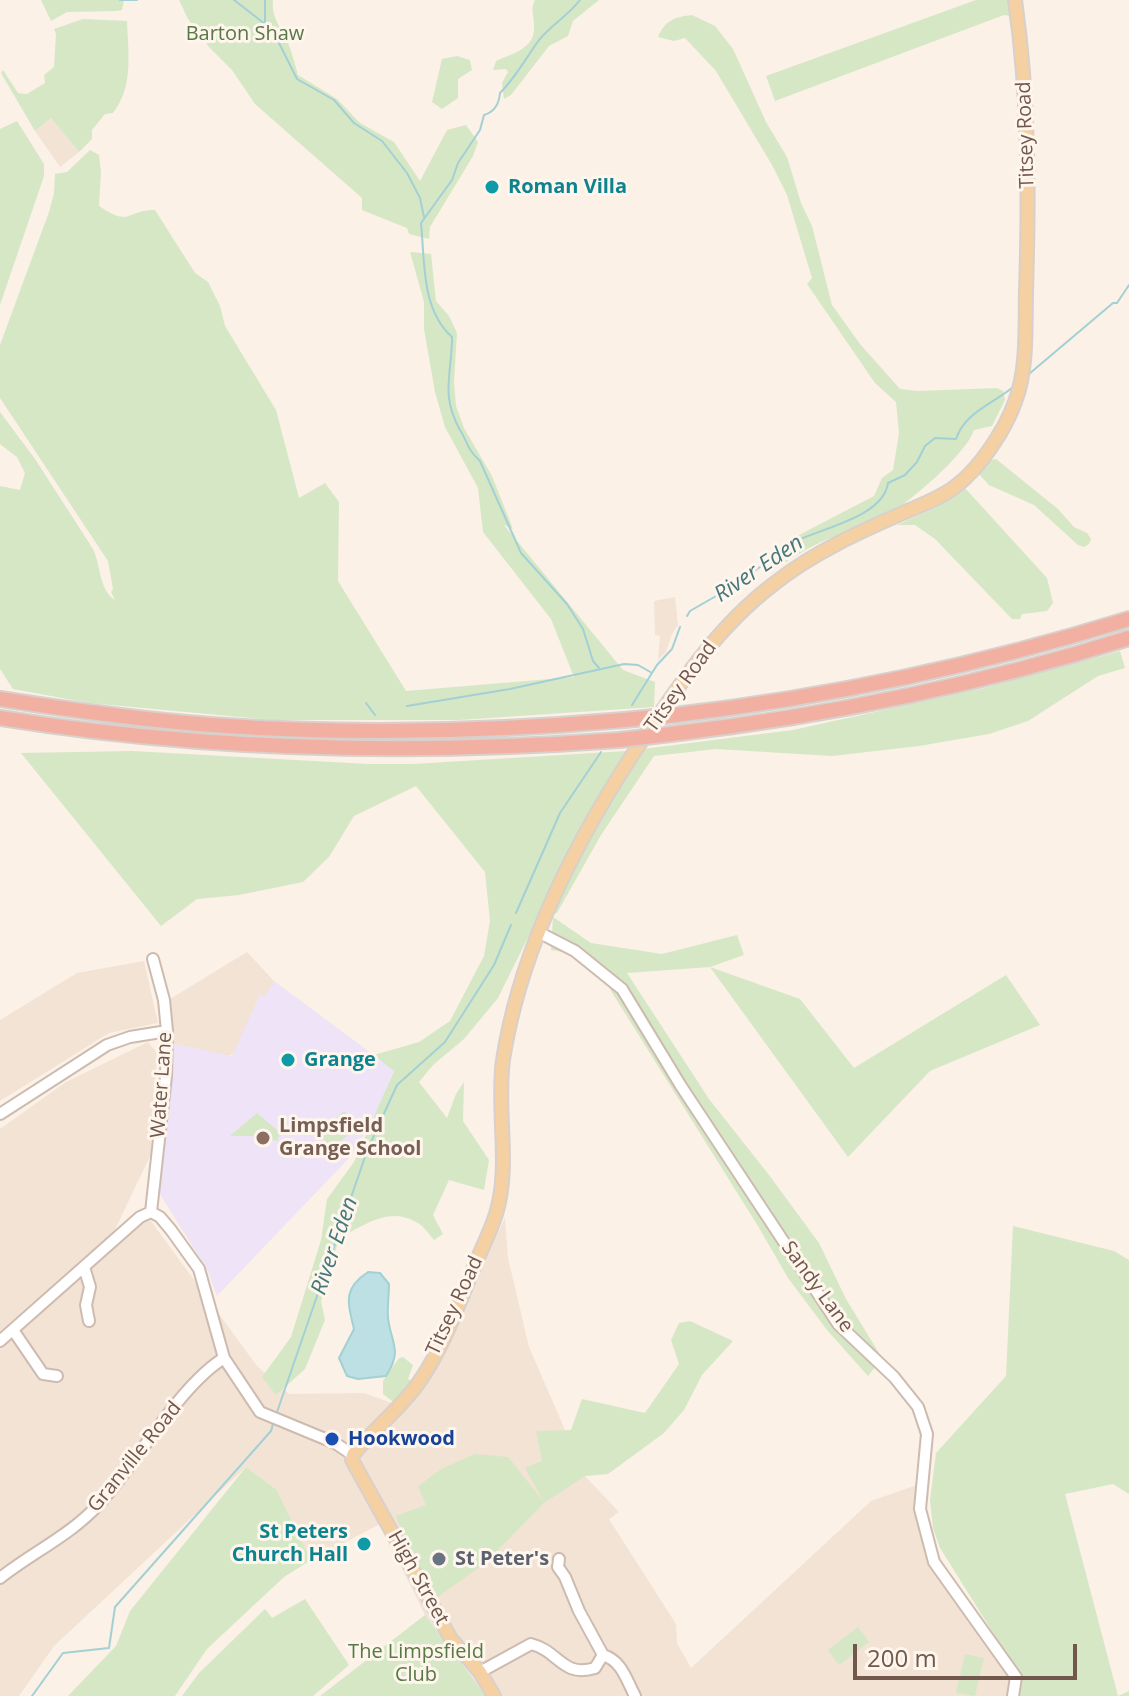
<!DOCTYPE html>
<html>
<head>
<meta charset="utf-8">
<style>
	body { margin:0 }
	#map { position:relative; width:1129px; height:1696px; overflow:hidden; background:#fbf1e6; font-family:"Open Sans",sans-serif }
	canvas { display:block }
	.scale { position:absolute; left:853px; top:1644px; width:224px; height:36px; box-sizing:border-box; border:4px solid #72574d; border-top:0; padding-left:10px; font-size:24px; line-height:28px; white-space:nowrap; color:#72574d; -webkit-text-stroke:6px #fef6ec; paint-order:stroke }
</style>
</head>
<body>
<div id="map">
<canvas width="1129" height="1696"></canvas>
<div class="scale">200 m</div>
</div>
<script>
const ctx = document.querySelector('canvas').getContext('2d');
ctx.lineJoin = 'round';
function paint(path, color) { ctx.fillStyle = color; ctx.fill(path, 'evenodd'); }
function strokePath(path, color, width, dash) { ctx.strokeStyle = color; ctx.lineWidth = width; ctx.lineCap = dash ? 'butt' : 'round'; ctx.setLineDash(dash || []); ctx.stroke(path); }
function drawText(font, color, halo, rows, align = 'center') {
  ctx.font = font + ' "Open Sans",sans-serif'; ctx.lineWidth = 6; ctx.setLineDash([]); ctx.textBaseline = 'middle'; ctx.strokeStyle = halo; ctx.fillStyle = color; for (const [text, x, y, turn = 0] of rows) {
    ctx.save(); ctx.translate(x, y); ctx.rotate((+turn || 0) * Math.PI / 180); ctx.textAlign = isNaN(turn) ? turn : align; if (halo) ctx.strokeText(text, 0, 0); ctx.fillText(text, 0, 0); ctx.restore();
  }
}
const residential = new Path2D(`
	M51,118l28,34 -19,15 -25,-36z
	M675,597l3,28 -6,9 -6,18 -8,8 2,-24 -5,-1 -1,-34z
	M247,952l27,29 -41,73 -4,2 -59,-13v-44z
	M144,961l14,62 -49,10 -109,68v-81l77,-47z
	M148,1042l9,11 -6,101 -40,84 -111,95v-204l66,-47z
	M148,1217l109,149 32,28 75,-1 39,14 23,-28 79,-161 3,40 21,89 56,129 34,36 -10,7 67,105 1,19 14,25 180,-167 46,-16 2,36 13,42 81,115 -4,18h-523l-61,-81 -45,-91 -69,36 -36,-72 -29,-21 -192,179 -35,50h-19v-348z`);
const education = new Path2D(`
	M274,981l120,89 -20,49 -23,37 -134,140 -9,-25 -50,-80 12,-148 62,13 28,-62 4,3z`);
const green = new Path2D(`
	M41,0h83l-2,10 -5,1 -50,1 -16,9z
	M179,0h94c-2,17 8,28 15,43 4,10 7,21 10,32l39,24 23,24 34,19 26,39 27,-51 19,-5 12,17 -5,14 -43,71 -1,12 -20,-5 -2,-6 -45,-18v-12l-107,-94 -23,-34 -23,-23 -21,-28z
	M535,0h64l-26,21 -5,15 -19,10 -38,49 -7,4 -2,-16 6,-11 -2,-3 -13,1 3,-9c18,-8 40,-13 38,-36 0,-11 -4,-15 1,-25z
	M976,0h33l4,16 -9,-1 -229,86 -9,-25z
	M692,15l23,11 18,23 33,73 21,35 14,46 11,23 20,79 28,39 40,45 18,2 79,-3 6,3 2,9 -13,26 -18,4c-8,24 -62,70 -84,83 -21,12 -47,19 -69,29 -19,9 -37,21 -54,32l9,-27 98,-51 8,-18 11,-8 6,-37 -3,-31 -21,-19 -68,-99 5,-6 -25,-83 -15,-30 -56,-94 -31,-33 -11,3 -16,-4c7,-17 17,-20 34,-22z
	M83,19l44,2c1,32 7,65 -14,92l-8,1 -13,16v9l-13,13 -28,-34 -16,13 -34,-58 2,-3 15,23 9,1 18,-11 -1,-8 10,-8 2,-33 -2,-5z
	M457,56l13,4 2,10 -14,9v19l-16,11 -10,-7 10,-43z
	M17,121l27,43v12l-44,129v-176z
	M90,150l9,5 2,17 -2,34c33,22 26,4 56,4l40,63 13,9 12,24 5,20 51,84 23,88 26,-15 14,19 -1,79 68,110 168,-14 -23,-58 -68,-87 -5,-44 -33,-61 -10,-35 -11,-63v-27l-14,-50 21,2 5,47 13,15 8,17 -3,49 2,24 8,22 28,48 21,53 -9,-4 119,145 32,12 -1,25 -195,13h-187l-183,-17 -76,-14 -13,-20v-183l20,4 5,-17 -8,-16 -17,-13v-32l35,47 58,90c8,17 6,41 22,51l-4,-8 2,-3 -5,-28 -108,-163v-53l49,-133 5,-19 1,-19 12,-2z
	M996,459l62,50 16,18 13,6 4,6 -2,5 -5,3 -6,-2 -44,-40 -45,-20 -11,-12 13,-13z
	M965,488l82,90 6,25 -6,8 -25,3 -2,5h-8l-77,-80 -20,-14h-18l40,-18z
	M1120,651l5,17 -27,8 -70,45 -39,13 -70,12 -87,10 -116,-7 -62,7 -53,79 -44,78h-6l39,-78 53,-86 150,-19 191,-42z
	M132,751l236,13h45l213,-13 1,3 -29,42 -100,202 -34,41 -31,26 -14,17 28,36 9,-24 8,-12 -1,39 26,39 -5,30 -35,-10 -16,35 10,19 -9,6c-5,-6 -11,-15 -18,-18 -27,-16 -54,4 -77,17l-18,62 4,19 -20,49 -29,26 -14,-18 29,-40 30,-97 6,-41 27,-37 40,-91 -20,-16 45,-13 31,-21 34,-65 6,-35 -5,-49 -69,-86 -62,30 -25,41 -26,25 -64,13 -42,4 -36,27 -140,-173z
	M553,917l38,26 71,11 75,-19 7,20 -34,12 -83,6 82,126 60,76 50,68 27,56 36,59 -14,18 -41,-46 -39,-52 -30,-52 -150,-240 -33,-32 -24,-4z
	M710,967l90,32 54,69 152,-93 34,50 -110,46 -82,86z
	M344,1111l13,16 -25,22 -13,-16z
	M257,1113l23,20 -3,8 -22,-5h-25z
	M1013,1226l101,25 15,9v234l-16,-10 -48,10 53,202 11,-5v5h-121l2,-17 7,-8 -77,-123 -7,-20 -3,-28 6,-47 70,-77z
	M690,1321l43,20 -31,34 -18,35 -20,23 -56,41 -23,2 -41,27 -60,61 -48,34 -33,-63 -7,-19 30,-11 -8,-19 25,-18 32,-14 33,3 36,45 -19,-34 17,-7 -6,-30 35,-1 11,-31 63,14 34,-49 -8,-24 8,-17z
	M403,1357l10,8 -5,14 8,4 -20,21 -13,-10v-13l16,-23z
	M246,1467l30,22 35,71 -27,17 -77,72 -32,47h-107l48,-50 14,-35z
	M305,1599l44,66 -36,31h-131l17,-23 66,-64 7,9z
	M425,1615l61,81h-166z
	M858,1627l11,15 -30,23 -11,-15z
	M965,1654l19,4 -9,38 -19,-3z`);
const water = new Path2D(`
	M368,1272l12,1 9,11c0,11 -2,23 -1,34 3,25 15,32 -2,58l-28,3 -11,-3 -8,-18 15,-29c-6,-26 -12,-40 14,-57z`);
const stream = new Path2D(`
	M120,0h17
	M234,0l31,24 13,17 19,38 37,21 20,23 28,18 25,32 13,25 4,19
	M580,0c-12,16 -28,24 -41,40 -13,18 -23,37 -39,53 -1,11 -5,19 -16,22l-4,15 -22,33 -6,17 -31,43c4,39 0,86 31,114 0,38 -12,57 8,93 9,14 6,18 20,31l41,92 46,51 16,25 10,32 6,7
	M265,23v-23
	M1029,374l84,-71h4l12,-18
	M687,616l3,-5 40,-23 30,-21c19,0 17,-16 28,-22 27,-16 95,-26 100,-62l17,-8 12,-13 8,-16 10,-8 21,1c9,-27 37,-35 57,-52
	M366,703l9,12
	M632,705l25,-40 15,-16 8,-22
	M407,706l103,-17 114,-25 14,1 14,8
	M516,913l44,-100 41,-61
	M276,1415l91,-264 30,-66 48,-43 49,-77 17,-40
	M32,1696l31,-43 46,-5 6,-41 156,-176 2,-7`);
const minor = new Path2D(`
	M540,933l35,18 47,38 59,97 157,238 56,53 24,30 9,27 -7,75 14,53 82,115 -3,19
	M0,1114l107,-69 23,-8 37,-6
	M151,1212l9,5 11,13 28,39 25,89 36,54 75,31 18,12
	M151,1212l15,-136 1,-45 -3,-31 -11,-41
	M84,1267l6,20 -4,18 3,16
	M13,1330l30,44 14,2
	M0,1341l140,-124 11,-5
	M0,1578c33,-26 71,-43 99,-74 39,-42 79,-117 125,-146
	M603,1655c19,6 23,24 32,41
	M480,1672l51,-28c28,7 31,34 64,24l8,-13 -24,-44 -14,-34 -7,-10 1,-8`);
const major = new Path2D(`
	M494,1696l-14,-24 -29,-33 -99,-179 1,-5c19,-25 45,-44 64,-70 26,-36 42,-82 59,-123 7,-16 15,-32 20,-48 15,-49 0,-103 7,-154 17,-110 70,-214 130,-306 41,-62 82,-126 142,-171 38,-30 84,-51 128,-70 18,-8 38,-15 53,-27 24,-18 49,-56 59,-84 13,-34 10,-75 11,-110 3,-98 3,-195 -11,-292`);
const highway = new Path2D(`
	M0,699c70,11 140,21 211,26 138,10 276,7 413,-5
	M675,715c154,-18 306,-50 454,-96
	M0,718c205,33 412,37 619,22
	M671,734c155,-18 309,-49 458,-96`);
const highwayBridge = new Path2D(`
	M624,720l51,-5
	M619,740l52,-6`);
const markers = [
	[492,187,8,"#0f9aa8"],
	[288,1060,8,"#0f9aa8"],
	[263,1138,8,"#8d6e63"],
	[332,1439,8,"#1a4fb4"],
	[364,1544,8,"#0f9aa8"],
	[439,1559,8,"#6b7280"]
];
const parkNames = [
	["Barton Shaw",245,34],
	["The Limpsfield",416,1652],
	["Club",416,1675]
];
const streetNames = [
	["Titsey Road",1026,135,-92],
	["Titsey Road",681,687,-54],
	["Water Lane",162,1085,-86],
	["Sandy Lane",817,1287,54],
	["Titsey Road",455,1306,-65],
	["Granville Road",135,1457,-51],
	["High Street",418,1578,61]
];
const cultureNames = [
	["Roman Villa",508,187],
	["Grange",304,1060],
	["St Peters",348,1532,"right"],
	["Church Hall",348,1555,"right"]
];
const educationNames = [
	["Limpsfield",279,1126],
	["Grange School",279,1149]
];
const transitNames = [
	["Hookwood",348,1439]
];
const worshipNames = [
	["St Peter's",455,1559]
];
const waterNames = [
	["River Eden",759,569,-34],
	["River Eden",335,1246,-71]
];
paint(residential, '#f2e3d5');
paint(education, '#eee3f7');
paint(green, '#d6e7c6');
paint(water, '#bce0e3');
strokePath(water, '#a3d0d4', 2);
strokePath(stream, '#a3d0d4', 2);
strokePath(minor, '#cebbb0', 14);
strokePath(major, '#d8d0cd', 16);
strokePath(highway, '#d8d0cd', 18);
strokePath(minor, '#fff', 10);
strokePath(major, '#f5d0a3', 12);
strokePath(highway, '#f1b0a1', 14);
strokePath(highwayBridge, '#d8d0cd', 18, []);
strokePath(highwayBridge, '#f1b0a1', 14);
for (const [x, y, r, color] of markers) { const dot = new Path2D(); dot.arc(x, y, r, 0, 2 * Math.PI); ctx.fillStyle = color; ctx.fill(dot); strokePath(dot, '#fef6ec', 3); }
drawText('20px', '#587845', '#fef6ec', parkNames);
drawText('20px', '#72574d', '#fef6ec', streetNames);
drawText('bold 20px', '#0d838f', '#fef6ec', cultureNames, 'left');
drawText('bold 20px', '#785e54', '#fef6ec', educationNames, 'left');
drawText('bold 20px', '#164399', '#fef6ec', transitNames, 'left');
drawText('bold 20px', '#5b616d', '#fef6ec', worshipNames, 'left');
drawText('italic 22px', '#45787d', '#fef6ec', waterNames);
</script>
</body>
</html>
